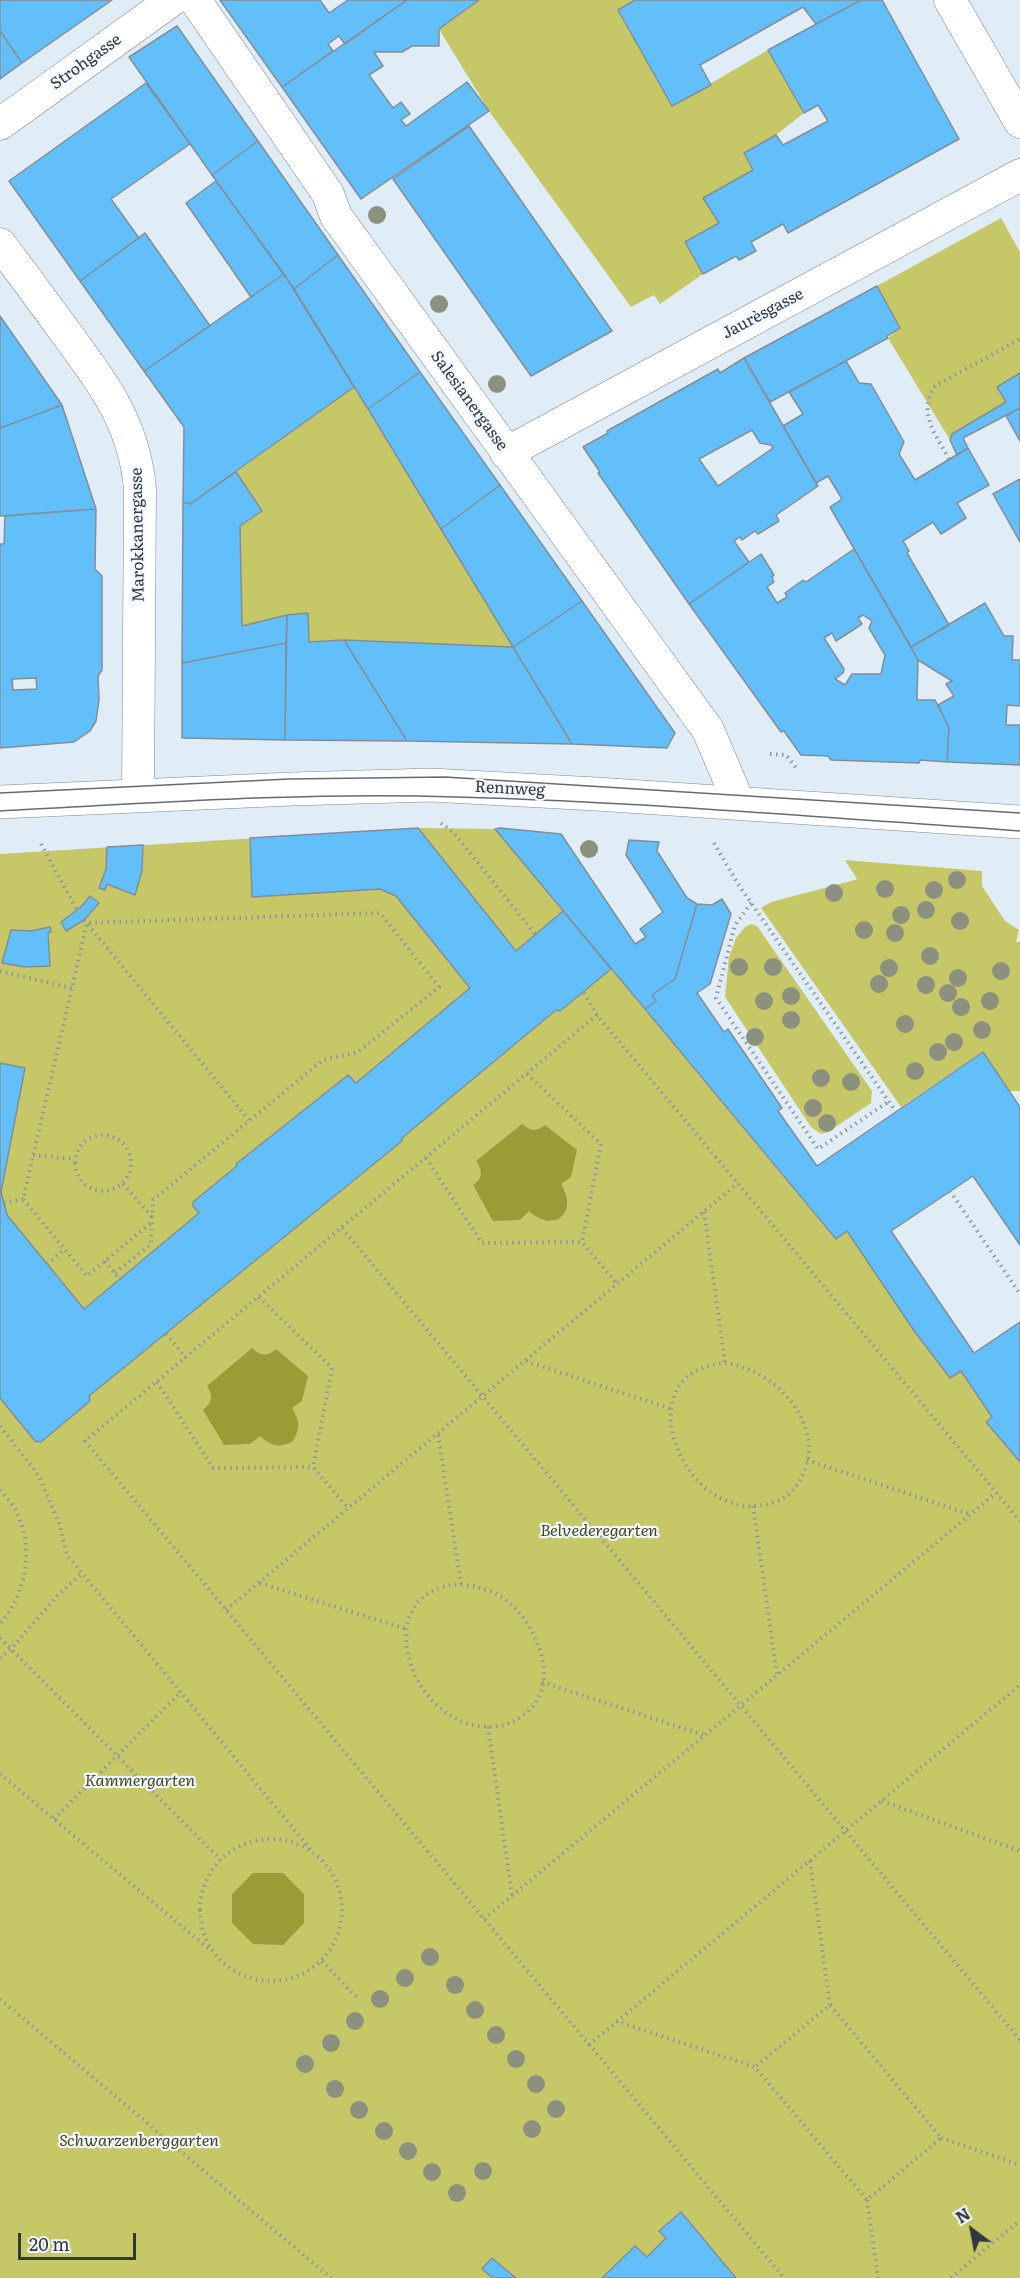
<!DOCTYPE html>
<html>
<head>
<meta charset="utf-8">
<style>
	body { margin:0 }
	#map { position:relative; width:1020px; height:2278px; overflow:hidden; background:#e0edf6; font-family:Literata,serif }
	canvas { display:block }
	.north { position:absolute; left:942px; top:2200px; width:60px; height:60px; -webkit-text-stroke:4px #f1f9ff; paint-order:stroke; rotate:328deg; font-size:16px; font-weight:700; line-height:24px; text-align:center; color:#33383c }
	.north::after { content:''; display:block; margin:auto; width:21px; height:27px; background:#33383c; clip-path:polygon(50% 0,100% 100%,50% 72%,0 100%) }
	.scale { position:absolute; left:18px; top:2233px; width:118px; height:27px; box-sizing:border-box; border:3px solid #33383c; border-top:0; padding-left:8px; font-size:18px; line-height:21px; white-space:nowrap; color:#33383c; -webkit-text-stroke:4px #f1f9ff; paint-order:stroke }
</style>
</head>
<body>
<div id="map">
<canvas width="1020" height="2278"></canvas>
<div class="north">N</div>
<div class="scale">20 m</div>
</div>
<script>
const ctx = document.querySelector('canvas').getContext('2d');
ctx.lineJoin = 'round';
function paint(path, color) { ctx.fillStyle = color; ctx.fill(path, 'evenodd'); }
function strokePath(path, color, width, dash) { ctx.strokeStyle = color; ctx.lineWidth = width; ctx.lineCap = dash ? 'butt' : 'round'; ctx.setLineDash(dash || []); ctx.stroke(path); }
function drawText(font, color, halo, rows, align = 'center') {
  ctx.font = font + ' Literata,serif'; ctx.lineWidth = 4.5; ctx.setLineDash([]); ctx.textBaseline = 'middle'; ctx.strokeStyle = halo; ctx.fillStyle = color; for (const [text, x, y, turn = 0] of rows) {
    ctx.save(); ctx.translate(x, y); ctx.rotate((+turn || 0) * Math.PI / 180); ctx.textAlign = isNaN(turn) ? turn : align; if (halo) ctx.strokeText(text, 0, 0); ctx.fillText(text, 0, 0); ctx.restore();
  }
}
const green = new Path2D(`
	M479,0h156l-17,10 54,96 96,-56 36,63 -28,22 -32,18 9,17 -49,28 15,25 -34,19 18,32 -43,30 -6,-9 -23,12 -142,-196 -50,-82z
	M1001,218l19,34v121l-23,14 9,15 -54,32 -2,6 -62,-102 12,-10 -23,-42z
	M354,387l159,260 -169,-7 -35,2 -1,-29 -21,2 -45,11 -2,-100 22,-15 -26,-39z
	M418,828l77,1 340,410 12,-8 68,101 35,46 11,-7 31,46 -5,5 33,40v816h-1020v-1424z
	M845,860l137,11v15l23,35 14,9 -3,12h4v149h-11l-27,-39 -81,55 -140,-199 10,-6 84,-22 2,-1z
	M751,924l6,2 115,165 -1,12 -43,29 -7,2 -10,-7 -86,-130 4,-40 7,-19 9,-11z`);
const water = new Path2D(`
	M522,1124c8,7 15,8 23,1l32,25 -6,27 -10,7c18,29 -7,50 -32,27l-9,9 -27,1 -20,-36c10,-7 10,-14 3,-24z
	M252,1348c8,8 15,9 24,1l32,27 -6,25 -10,7c8,13 9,21 0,34 -14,6 -21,4 -32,-6l-10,8 -26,1 -21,-35c10,-8 10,-15 4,-24z
	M253,1873h30l21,21v29l-21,22 -30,-1 -21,-21v-29z`);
const building = new Path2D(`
	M0,0h112l-90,63 -22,-32z
	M220,0h100l9,13 19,-13h59l-62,44 -6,-8 -11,8 5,7 -51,36z
	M407,0h72l-40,29v17h-27l-10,6h-28l9,14 -14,9 24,33 8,-6 9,12 -9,6 5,6 61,-44 22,29 -128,88 -79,-112z
	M635,0h226l-45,24 -13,-17 -103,58 11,20 -39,21 -54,-96z
	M861,0h21l77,139 -171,94 -5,-9 -32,18 5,9 -17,9 -3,-4 -33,18 -18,-32 34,-19 -16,-25 50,-28 -9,-17 32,-18 7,10 45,-24 -10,-16 -14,8 -36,-63z
	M177,26l81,115 -46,34 -83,-118z
	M0,31l22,32 -22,16z
	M146,83l44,61 -79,55 28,39 -59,43 -71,-100z
	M469,126l143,205 -81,45 -138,-197z
	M258,141l80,114 -44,34 -82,-114z
	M216,181l68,93 -33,23 -65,-94z
	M145,233l65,93 -66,45 -64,-90z
	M338,255l82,117 -52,37 -74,-120z
	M284,274l70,113 -164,117 -7,-2 1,-75 -40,-56z
	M877,286l23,42 -13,8 1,2 -118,64 -26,-44z
	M0,316l62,89 -62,23z
	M744,358l74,128 -42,29 3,6 -21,13 -3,-3 -13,9 -2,-3 -6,4 15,21 -60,42 -91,-131 2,-1 -17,-25 25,-14 -1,-2 111,-62 2,4zM752,430l8,13 11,2 2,3 -55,38 -19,-27z
	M846,361l13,22 12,1 33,58 -5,12 16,26 53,-32 21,37 -32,18 9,15 -25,16 -8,-12 -30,19 6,10 -2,2 42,72 -38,22 -81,-140 12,-8 -14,-23 -12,7 -33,-57 20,-12 -14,-22z
	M420,372l80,113 -59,44 -73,-120z
	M1020,373v35l-57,30 5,10 -11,7 -7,-15 2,-6 54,-32 -9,-15z
	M62,405l34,104 -96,7v-88z
	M1020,408v33l-14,-25z
	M236,472l26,39 -22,15 2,100 45,-11 -1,28 -104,20 1,-161 7,2z
	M1020,479v63l-27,-48z
	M500,485l82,116 -69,46 -72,-118z
	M96,509l-1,60 7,7v94l-4,6 1,24 -3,21 -6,10 -16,11 -74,6v-204h4l1,-28zM36,678l1,11 -24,1 -1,-11z
	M854,549l64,111 -1,40h18l14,28 -2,34 -27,-2 -1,3 -88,-3 -3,-4 -27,-1 -17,-24 -3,1 -92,-128 72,-50 13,21 -2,2 2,5 -7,5 10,16 10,-6 -2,-4 18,-13 3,2zM863,615l9,6 -3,7 16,27 -4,19h-29l-7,11 -10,-6 8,-6 1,-4 -20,-31 8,-5 4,8 26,-17 -4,-6z
	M582,601l93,132 -8,15 -95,-4 -59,-97z
	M985,603l19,33h9l-1,24h8v46l-13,-1 -1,20h14v40l-73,-3 2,-34 -11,-23 16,-9 -8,-12 6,-3 -34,-21 -7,-13z
	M308,613l1,29 35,-2 63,101 -122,-1 2,-125z
	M344,640l169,7 59,97 -165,-3z
	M286,643l-1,97 -103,-2v-75z
	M418,828l98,123 47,-40 48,58 -51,42 -4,-1 -154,128v3l-313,255 1,5 -49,41 -6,-1 -35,-43v-335l25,5 -24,124 6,23 77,94 115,-96 -6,-7v-4l44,-36 -1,-2 112,-89 8,8 114,-95 -74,-92 -16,-7 -128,8 -2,-59z
	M500,828l61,6 74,110 11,-7 -6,-8 23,-17 -37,-57 3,-15 30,2 -2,9 30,47 10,6 -22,75 -23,16 4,6 -11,8 -150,-180z
	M143,845l-1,26 -7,24 -28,-11 -2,6 -6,-2 7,-19 1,-22z
	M90,896l9,7 -15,17 -18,11 -5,-9 20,-15z
	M722,899l9,15 -21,70 -13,9 27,39 4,-3 54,79 -4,3 39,55 166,-114 37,55v138l-47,-69 -82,55 83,122 46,-31v140l-34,-40 6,-5 -31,-46 -11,7 -35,-46 -68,-101 -11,8 -191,-230 11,-8 -4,-6 23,-16 22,-75 15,1z
	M50,927l1,5 -3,1 2,33 -25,1 -23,-4 9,-33 20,1z
	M681,2212l55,66h-134l33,-32 12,11 19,-19 -7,-7z
	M492,2258l24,20h-23l-11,-9z`);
const path = new Path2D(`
	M949,459c-13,-24 -32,-46 -14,-73l85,-47
	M770,754l16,1 11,14
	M441,823l13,10 81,101
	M714,843l24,41 158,228
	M41,844l36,66
	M751,903l-16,22 -19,73 102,151 70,-47
	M84,920l165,200
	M0,971l72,17
	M584,993l13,22 423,506
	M597,1015l-512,426 699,837
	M527,1074l74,70 -19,98
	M75 1163a28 28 0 1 1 56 0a28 28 0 1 1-56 0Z
	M33,1155l42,4
	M426,1158l56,85 100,-1 35,42
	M123,1184l29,33
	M950,1191l70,103
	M4,1203l19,-4
	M704,1212l21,151
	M342,1228l678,812
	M105,1261l14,18
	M47,1264l18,-15
	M115,1273l36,-29 2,-44 170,-140 35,-8 81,-65 -59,-74 -293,10 -64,276 64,77 65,-54
	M259,1297l73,71 -19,99 35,41
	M166,1334l20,24
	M526,1361l145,48
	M725,1363c51,6 104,64 76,115 -5,11 -14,20 -26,24 -89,32 -156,-131 -50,-139z
	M157,1382l56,86 100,-1
	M0,1426l39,50 21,50 7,29 244,295
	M438,1435l23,149
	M807,1460l162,54
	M0,1490c5,6 11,12 15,19 20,37 12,84 -15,115
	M753,1506l24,169
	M260,1583l146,46
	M461,1584c14,2 27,5 39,12 36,23 66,90 22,120 -14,10 -27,12 -43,10 -74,-10 -110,-137 -18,-142z
	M226,1610l512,-427
	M0,1638l220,221
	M0,1658l11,-9 46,-53 25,-23
	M542,1682l162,53
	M488,1727l24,168
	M0,1774l209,175
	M882,1801l138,50
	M54,1819l126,-126
	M200 1910a71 71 0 1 1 142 0a71 71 0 1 1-142 0Z
	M810,1861l20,144
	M484,1919l512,-426
	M322,1961l34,36
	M0,1999l331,279
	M616,2021l139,46 112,133 74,-62 -111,-133 -75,62
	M589,2045l431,-360
	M941,2138l79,27
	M867,2200l11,78
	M951,2278l69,-58`);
const minor = new Path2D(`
	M195,0l133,194 8,22 372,514 31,73
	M950,0l70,122
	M0,124l172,-124
	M0,244c22,29 44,59 66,89 38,52 68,90 74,156l-2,306
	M506,453l514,-278`);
const secondary = new Path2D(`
	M0,802l292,-13 139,-4 165,9 424,28`);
const tram = new Path2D(`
	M0,793l289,-14 156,-2 575,36
	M0,811c152,-8 304,-19 456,-14 188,5 376,21 564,34`);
const trees = [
	[377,215],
	[439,304],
	[497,384],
	[589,849],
	[957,880],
	[885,889],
	[934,890],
	[834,893],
	[926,910],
	[901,915],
	[960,921],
	[864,930],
	[895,933],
	[930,956],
	[739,967],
	[773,967],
	[889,968],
	[1001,971],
	[958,978],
	[879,984],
	[926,985],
	[948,993],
	[791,996],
	[764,1001],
	[990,1001],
	[961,1007],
	[791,1020],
	[905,1024],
	[982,1030],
	[755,1037],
	[954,1042],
	[938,1052],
	[915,1071],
	[821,1078],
	[851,1082],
	[813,1108],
	[827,1123],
	[430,1957],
	[405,1978],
	[455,1985],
	[380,1999],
	[475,2010],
	[355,2021],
	[496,2035],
	[331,2043],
	[516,2059],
	[305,2064],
	[536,2084],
	[335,2089],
	[556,2109],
	[359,2110],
	[532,2129],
	[384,2131],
	[408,2151],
	[483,2171],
	[432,2172],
	[457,2193]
];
const streetNames = [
	["Strohgasse",86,62,-36],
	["Jaurèsgasse",763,314,-28],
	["Salesianergasse",469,401,54],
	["Marokkanergasse",138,535,-91],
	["Rennweg",510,789,3]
];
const parkNames = [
	["Belvederegarten",599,1531],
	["Kammergarten",140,1781],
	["Schwarzenberggarten",139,2141]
];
paint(green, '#c6c867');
paint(water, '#9b9c37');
paint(building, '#63bffa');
strokePath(building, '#828e97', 1.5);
strokePath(minor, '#7b878f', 33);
strokePath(secondary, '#7b878f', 34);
strokePath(path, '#8d969d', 4, [1.5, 4.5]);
strokePath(minor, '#fff', 32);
strokePath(secondary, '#fff', 33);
strokePath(tram, '#656c71', 1.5);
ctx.fillStyle = '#8b917e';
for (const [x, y] of trees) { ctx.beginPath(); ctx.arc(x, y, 9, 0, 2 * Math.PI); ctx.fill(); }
drawText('16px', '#33383c', '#f1f9ff', streetNames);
drawText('italic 16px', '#45451c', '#f1f9ff', parkNames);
</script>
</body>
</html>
